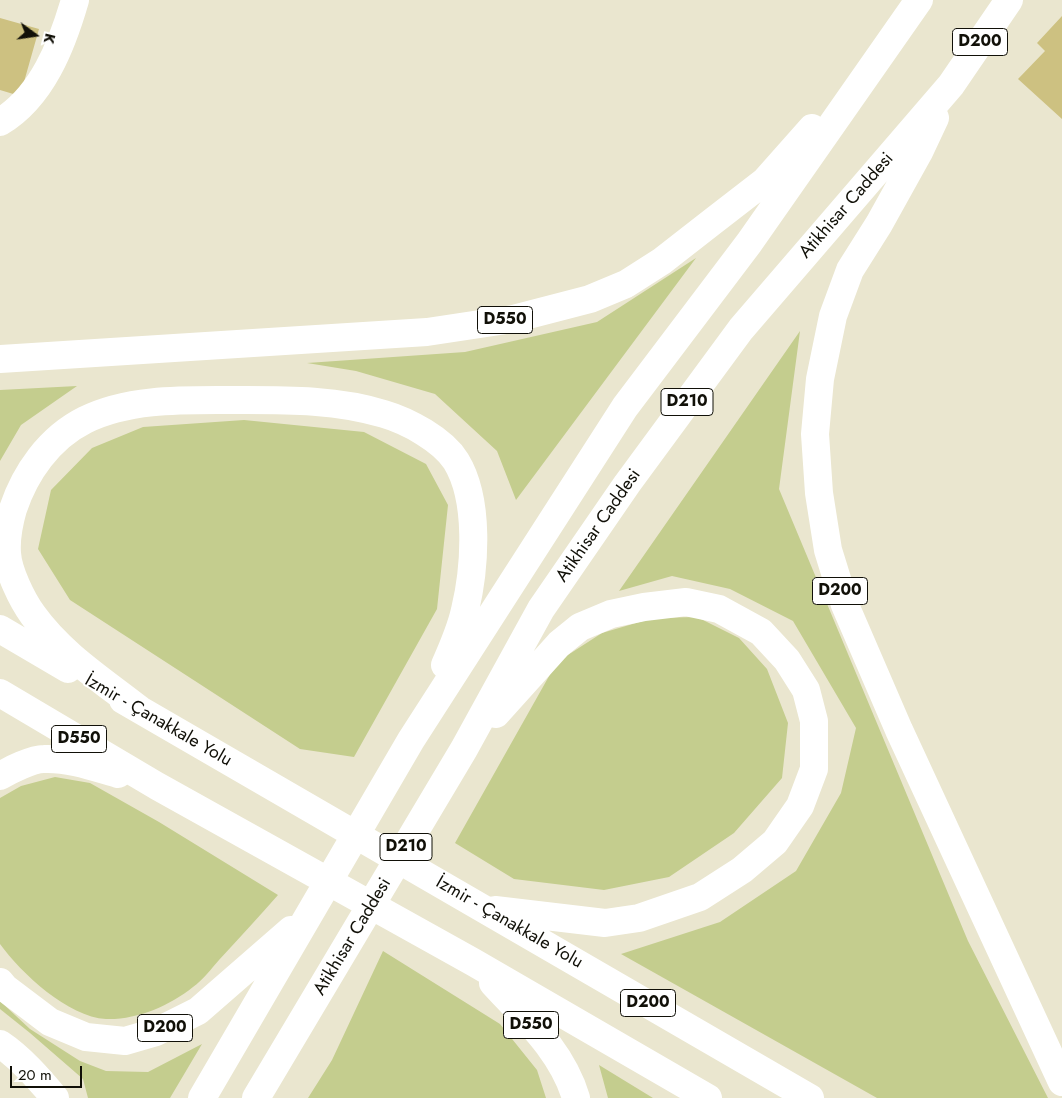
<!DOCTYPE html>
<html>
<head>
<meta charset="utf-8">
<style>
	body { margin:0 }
	#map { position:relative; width:1062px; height:1098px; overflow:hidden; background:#eae6cf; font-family:Jost,sans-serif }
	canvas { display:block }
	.north { position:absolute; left:10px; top:10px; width:50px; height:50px; -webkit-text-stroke:4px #fff; paint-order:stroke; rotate:104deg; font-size:14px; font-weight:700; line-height:20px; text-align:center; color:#111008 }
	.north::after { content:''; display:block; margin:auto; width:18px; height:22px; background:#111008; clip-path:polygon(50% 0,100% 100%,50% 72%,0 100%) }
	.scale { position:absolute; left:10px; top:1066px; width:72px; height:22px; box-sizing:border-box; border:2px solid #111008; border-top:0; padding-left:6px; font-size:15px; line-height:18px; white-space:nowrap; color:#111008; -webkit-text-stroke:4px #fff; paint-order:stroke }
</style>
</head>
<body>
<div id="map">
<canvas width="1062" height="1098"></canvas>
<div class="north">K</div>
<div class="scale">20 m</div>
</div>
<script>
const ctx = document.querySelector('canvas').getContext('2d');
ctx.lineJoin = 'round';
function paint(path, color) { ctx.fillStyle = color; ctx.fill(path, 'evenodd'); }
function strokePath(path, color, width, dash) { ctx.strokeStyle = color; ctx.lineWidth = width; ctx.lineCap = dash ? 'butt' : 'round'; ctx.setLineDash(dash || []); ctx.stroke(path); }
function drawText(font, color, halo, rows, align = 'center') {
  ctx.font = font + ' Jost,sans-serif'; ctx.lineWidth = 4; ctx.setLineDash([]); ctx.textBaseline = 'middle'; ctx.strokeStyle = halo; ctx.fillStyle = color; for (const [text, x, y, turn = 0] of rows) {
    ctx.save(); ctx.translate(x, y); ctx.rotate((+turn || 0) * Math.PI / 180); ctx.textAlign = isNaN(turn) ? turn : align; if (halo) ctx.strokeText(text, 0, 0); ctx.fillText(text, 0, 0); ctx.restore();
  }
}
const green = new Path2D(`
	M696,258l-180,242 -19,-49 -62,-57 -79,-23 -49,-8 158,-11 132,-30z
	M800,331l-21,158 189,452 80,157h-171l-256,-144 99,-32 76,-51 45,-78 15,-65 -63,-107 -63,-32 -58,-13 -53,15z
	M77,386l-56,39 -21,36v-71z
	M244,420l120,12 62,32 22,41 -11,104 -83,148 -54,-8 -230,-149 -32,-51 13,-59 41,-42 51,-21z
	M697,617l42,21 28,31 21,54 -6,55 -48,55 -65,44 -65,13 -90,-11 -59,-36 102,-181 45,-29 51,-15z
	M55,777l35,6 69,39 119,73c-19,22 -39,43 -59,65 -8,9 -16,20 -26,27 -24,19 -56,33 -87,32 -38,-2 -85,-46 -106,-75v-146l21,-12z
	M383,951l117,73 37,46 9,28h-238l24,-38z
	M0,1001l30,28 50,32 26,10 42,1 54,-28 -32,54h-82l-5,-19 -53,-46 -30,-24z
	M599,1065l54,33h-45z`);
const building = new Path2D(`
	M1062,16v103l-44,-40 27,-28 -8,-8z
	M0,18l39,11 -19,67 -20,-6z`);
const street = new Path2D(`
	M0,122c42,-25 62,-77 75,-122`);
const highway = new Path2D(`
	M935,118l-16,34 -40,72 -29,46 -17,46 -13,63 -5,55 4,59 9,57 17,55 54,125 163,352
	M0,359l427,-27 86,-13 77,-20 36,-15 36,-23 50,-39 53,-41 47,-53
	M0,629l68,40
	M0,693l157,93 316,176 235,136
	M123,700c229,132 458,264 687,398
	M139,709c-37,-29 -78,-55 -106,-94 -11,-15 -25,-44 -26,-62 -1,-14 2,-30 6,-44 12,-36 36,-71 72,-89 44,-22 100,-20 149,-20 49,0 102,-1 150,14 24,7 59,26 72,47 24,39 19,107 9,149 -4,19 -12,37 -20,55
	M0,776c10,-6 32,-17 44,-17 25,-1 50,8 74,15
	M495,910l110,13 34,-5 61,-21 42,-27 33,-28 25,-36 14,-37v-48l-8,-31 -19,-30 -26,-28 -42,-23 -33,-7 -42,5 -33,7 -31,13 -21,17 -63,70
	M0,982l5,6 45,34 36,15 39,4 31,-9 42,-21 93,-81
	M493,983c32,35 69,68 83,115
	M0,1044c21,14 39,35 55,54
	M202,1098l209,-358 214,-333 124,-164 170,-243
	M256,1098l208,-349 77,-140 86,-125 114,-155 210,-244 58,-85`);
const shields = [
	[980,42,55],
	[505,320,55],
	[687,402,52],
	[840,591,55],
	[79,739,55],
	[406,847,52],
	[648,1003,55],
	[531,1025,55],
	[165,1028,55]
];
const shieldNames = [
	["D200",980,42],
	["D550",505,320],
	["D210",687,402],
	["D200",840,591],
	["D550",79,739],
	["D210",406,847],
	["D200",648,1003],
	["D550",531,1025],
	["D200",165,1028]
];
const streetNames = [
	["Atikhisar Caddesi",847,206,-49],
	["Atikhisar Caddesi",599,526,-55],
	["İzmir - Çanakkale Yolu",158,721,30],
	["İzmir - Çanakkale Yolu",509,923,30],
	["Atikhisar Caddesi",353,937,-59]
];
paint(green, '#c4cd8e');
paint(building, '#cdc181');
strokePath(street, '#fff', 28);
strokePath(highway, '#fff', 28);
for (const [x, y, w] of shields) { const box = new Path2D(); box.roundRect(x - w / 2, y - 13.5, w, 27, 4); ctx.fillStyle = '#fff'; ctx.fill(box); strokePath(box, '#111008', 1); }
drawText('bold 16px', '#111008', null, shieldNames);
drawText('18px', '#111008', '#fff', streetNames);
</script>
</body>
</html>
